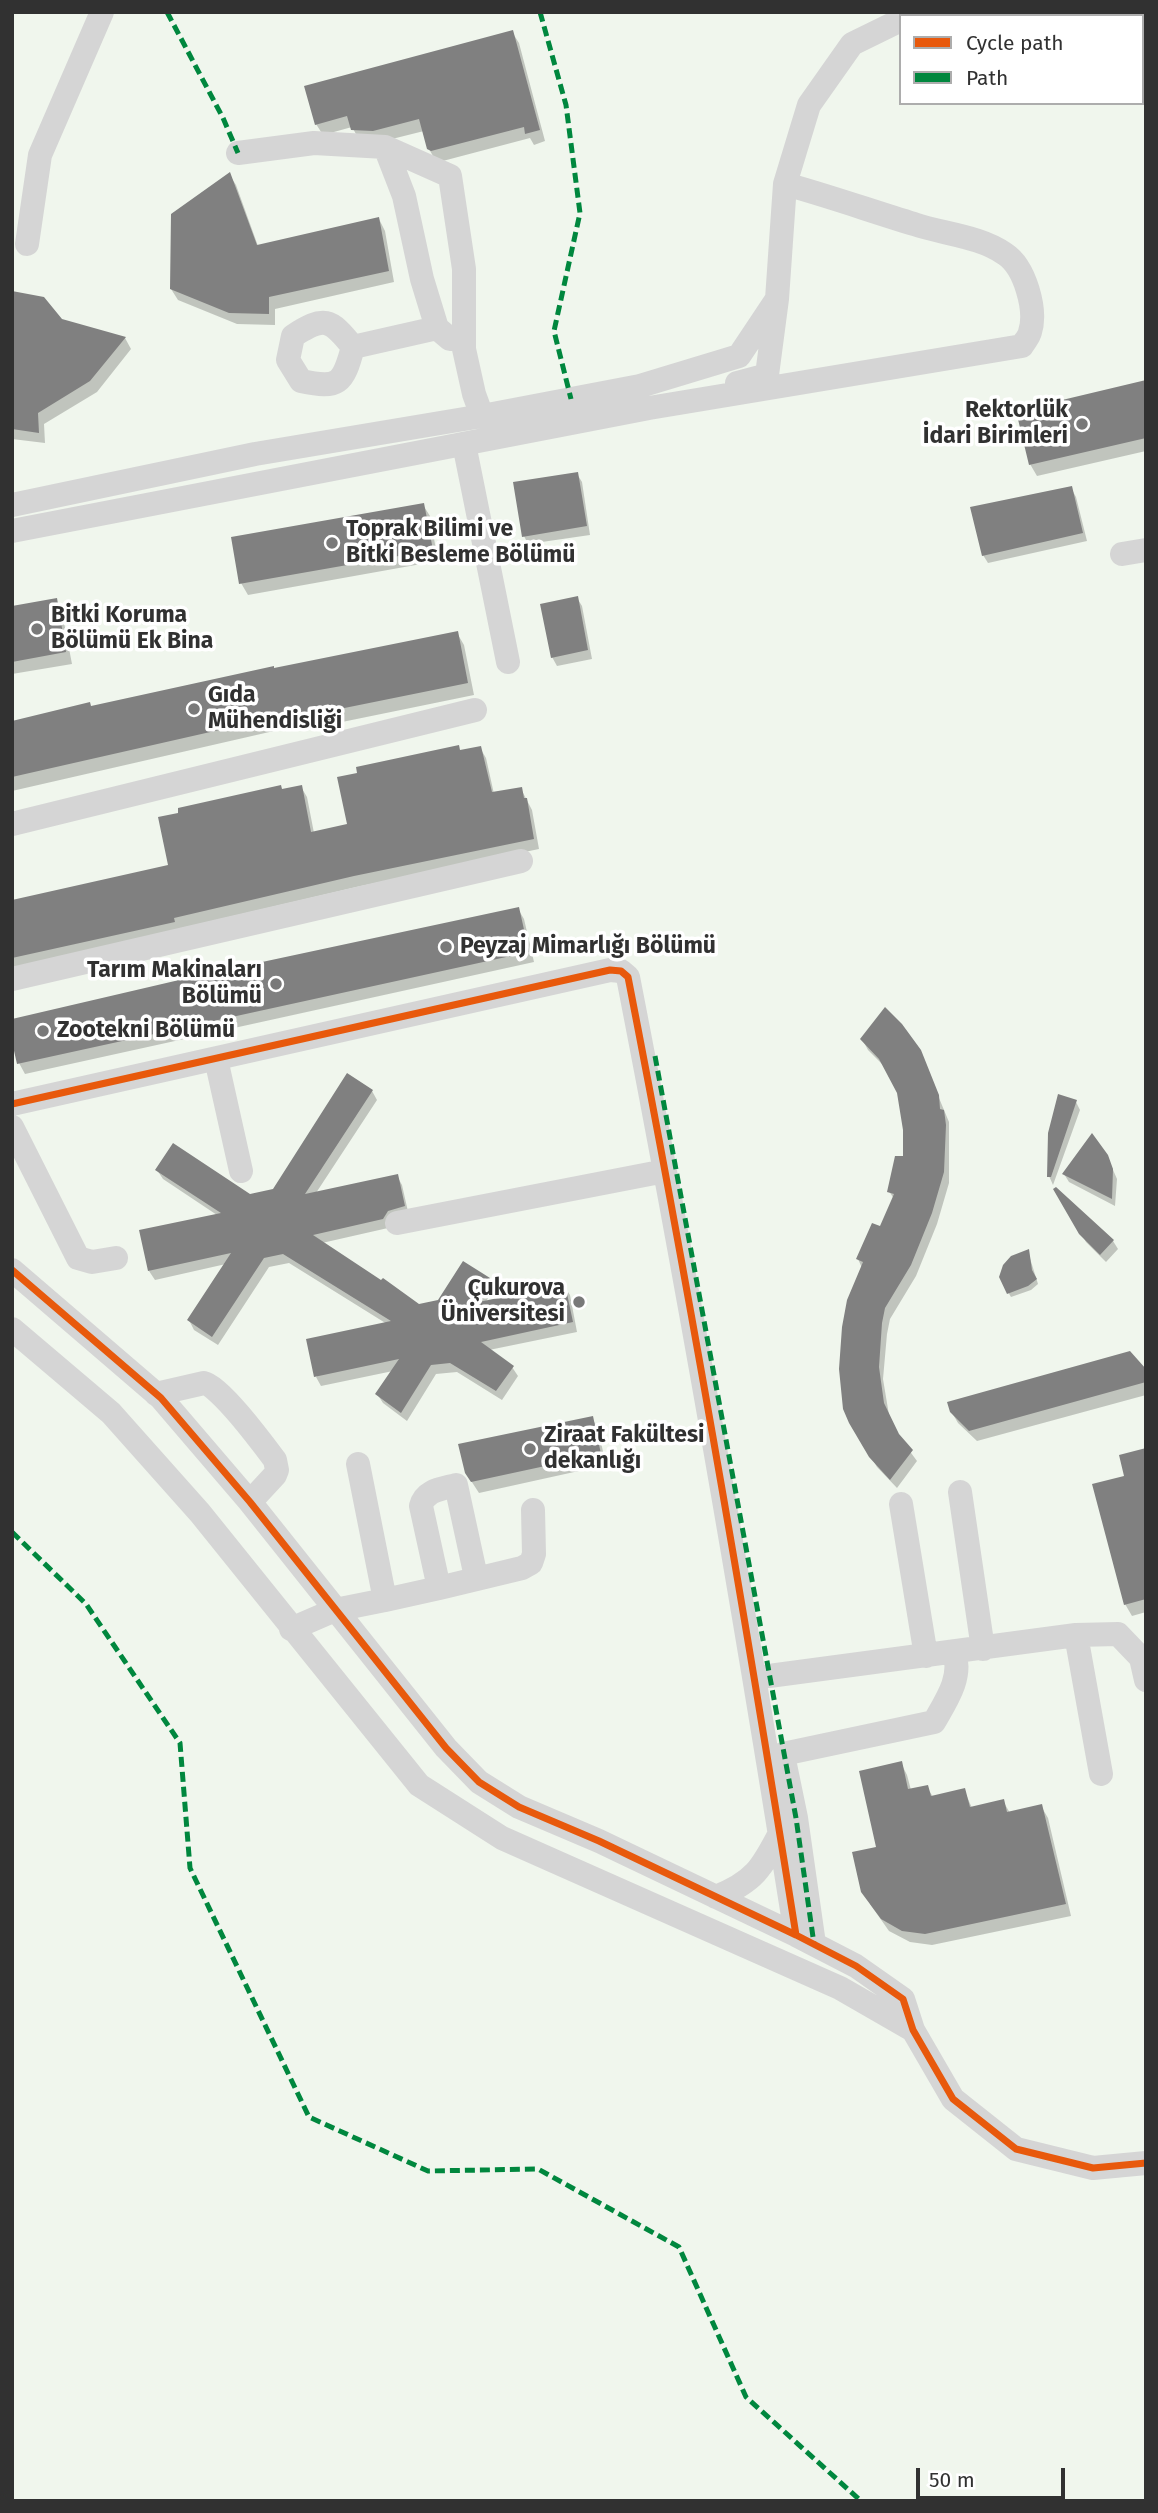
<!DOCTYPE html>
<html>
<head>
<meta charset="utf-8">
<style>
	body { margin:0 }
	#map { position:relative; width:1158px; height:2513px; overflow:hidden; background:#fff; font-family:"Fira Sans",sans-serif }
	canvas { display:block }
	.frame { position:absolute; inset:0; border:14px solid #313131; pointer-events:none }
	.legend { position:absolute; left:899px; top:14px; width:245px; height:91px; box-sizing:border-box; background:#fff; border:2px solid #adadad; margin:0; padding:9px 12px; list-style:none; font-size:21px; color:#313131 }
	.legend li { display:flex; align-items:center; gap:14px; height:35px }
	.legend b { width:35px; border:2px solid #adadad }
	.scale { position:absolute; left:916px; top:2468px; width:149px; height:32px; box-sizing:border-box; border:4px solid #313131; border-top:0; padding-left:9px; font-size:21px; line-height:24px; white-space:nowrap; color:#313131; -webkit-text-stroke:5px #fff; paint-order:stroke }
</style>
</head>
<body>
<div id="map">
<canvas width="1158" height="2513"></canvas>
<div class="frame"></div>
<ul class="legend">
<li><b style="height:9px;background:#e8590c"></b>Cycle path</li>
<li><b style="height:9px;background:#00873e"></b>Path</li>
</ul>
<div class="scale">50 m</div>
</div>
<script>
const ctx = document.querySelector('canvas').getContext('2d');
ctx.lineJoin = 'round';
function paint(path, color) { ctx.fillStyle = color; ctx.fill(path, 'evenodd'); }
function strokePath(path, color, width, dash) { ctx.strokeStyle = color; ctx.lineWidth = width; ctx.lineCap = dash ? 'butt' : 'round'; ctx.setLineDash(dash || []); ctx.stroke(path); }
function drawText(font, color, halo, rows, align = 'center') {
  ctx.font = font + ' "Fira Sans",sans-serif'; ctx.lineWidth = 7; ctx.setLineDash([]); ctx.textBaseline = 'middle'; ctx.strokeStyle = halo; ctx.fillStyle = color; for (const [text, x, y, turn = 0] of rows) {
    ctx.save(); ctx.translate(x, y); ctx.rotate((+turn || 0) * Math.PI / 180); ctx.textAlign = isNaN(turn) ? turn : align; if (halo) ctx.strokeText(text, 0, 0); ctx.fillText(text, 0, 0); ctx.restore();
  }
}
const green = new Path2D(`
	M12,12h1134v2489h-1134zM901,16h241v87h-241z`);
const shadow = new Path2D(`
	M512,32l7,11 26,98 -11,4 -4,-7 -91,24 -3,-1 -7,-12 -5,-18 -44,11 -20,-1 -8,-14 -29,8 -7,-11z
	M229,174l7,11 22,61 121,-27 6,12 9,51 -119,27v16l-38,-1 -59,-24 -7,-11z
	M12,293l49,28 64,17 6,11 -34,43 -53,32 1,19 -33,-4z
	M1146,383v68l-109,25 -7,-12z
	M577,474l5,8 8,53 -62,9 -4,-8z
	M1071,488l5,9 11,44 -99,22 -5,-8z
	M423,505l7,11 8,45 -190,34 -7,-12z
	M577,598l5,8 10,53 -35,7 -5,-9z
	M56,600l6,12 10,52 -60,10v-66z
	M457,633l7,12 10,50 -171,35 -3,-5 -288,66v-68z
	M480,748l6,10 8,36 27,-5 11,21 7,39 -178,37 -349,82v-66l158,-35 112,-76 19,-4 6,10 7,36 36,-8 111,-73z
	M518,909l6,10 10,43 -509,112 -6,-11z
	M862,1039l57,11 30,72v61l-12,41 -21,52 -26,43 -3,15 -4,45 6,36 11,23 17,23 -20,27 -20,-21 -27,-45 12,-154 -4,-9 23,-31 13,-29 -5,-8 16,-33v-28l-7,-37 -12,-25 -18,-18z
	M372,1091l5,9 -61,93 81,-17 5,9 7,31 -21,12 -66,15 97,63 20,-5 50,-22 5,10 -9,14 79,-17 6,9 7,37 -88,18 23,17 6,9 -16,24 -45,-28 -21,2 -29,47 -24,-18 -6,-9 16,-23 -72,15 -5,-9 71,-53 -98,-61 -20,4 -51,78 -24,-15 -5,-10 37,-56 -71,16 -6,-9 68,-56 -54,-36 -6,-9 93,26 24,-5z
	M1076,1102l4,8 -27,75 -4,-9z
	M1107,1156l10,23 -2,27 -46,-24 -5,-8z
	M1056,1189l57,52 5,8 -12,13 -20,-20z
	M1028,1252l10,32 -7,6 -20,7 -8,-13z
	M1146,1372v23l-169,46 -19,-18 -7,-12z
	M592,1418l6,11 8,36 -127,28 -13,-20z
	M1146,1450v162l-14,4 -7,-12 2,-127z
	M901,1763l6,12 4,15 16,-3 6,10 31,-7 8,18 31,-7 7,12 31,-7 7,12 23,98 -139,29 -22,-3 -21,-11 -19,-27 8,-56z`);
const building = new Path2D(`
	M513,30l27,100 -15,4 -1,-7 -93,24 -4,-2 -8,-30 -46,12 -22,-1 -4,-14 -32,9 -11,-39z
	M230,172l27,73 122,-28 10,54 -120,26v17l-40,-1 -59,-24 1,-75z
	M12,291l32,6 18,22 64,18 -36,44 -52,32 1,20 -27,-4z
	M1146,380v58l-117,27 -13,-54z
	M578,472l9,54 -65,11 -9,-55z
	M1072,486l11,47 -101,23 -12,-49z
	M424,503l9,47 -194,34 -8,-47z
	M578,596l10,54 -37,8 -11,-54z
	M57,598l9,54 -54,10v-56z
	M458,631l10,52 -173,35 -1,-5 -282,64v-56l78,-19 1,4 183,-40v2z
	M459,745l1,5 21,-4 11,46 30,-5 2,11h3l7,41 -180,37 -180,42 1,4 -163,36v-58l156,-35 -10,-48 20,-4v-5l103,-23 1,4 20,-4 9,47 36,-8 -10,-47 20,-4 -1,-6z
	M519,907l10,45 -512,112 -5,-22v-23l180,-42z
	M885,1007l17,17 19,26 18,45 1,14 4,1 2,15 -2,47 -12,41 -21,52 -26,43 -3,15 -3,44 5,36 15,31 14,16 -23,30 -21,-23 -20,-34 -6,-14 -4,-40 3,-42 5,-27 16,-38 -7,-3 16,-36 8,3 14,-32 -7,-2 8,-36h8v-26l-6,-37 -18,-34 -19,-20z
	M347,1073l26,17 -68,104 93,-20 7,32 -17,5 -5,8 -70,16 68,45 2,-2 36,26 19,-4 25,-39 27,17 -16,25 91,-19 8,38 -92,20 33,24 -18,25 -46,-28 -19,2 -30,48 -26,-19 24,-35 -85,18 -8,-38 85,-18 -108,-67 -19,4 -52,79 -25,-17 44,-67 -83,18 -9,-41 82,-17 -66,-43 18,-27 77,51 23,-5z
	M1058,1094l19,6 -26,77h-4l1,-44z
	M1092,1133l16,22 5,14 -1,30 -50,-25z
	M1056,1187l58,53 -14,15 -21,-21 -26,-45z
	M1029,1249l3,21 5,9 -9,7 -21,8 -8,-17 4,-12 8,-9z
	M1130,1351l16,18v13l-177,49 -19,-19 -3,-10z
	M593,1416l8,38 -130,28 -6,-9 -7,-29z
	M1146,1448v151l-22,6 -32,-121 32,-8 -5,-21z
	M902,1761l6,28 20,-4 3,11 34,-8 5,19 34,-8 3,13 35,-8 24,100 -141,30 -23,-3 -21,-12 -20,-27 -9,-40 24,-5 -17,-76z`);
const minor = new Path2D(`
	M909,16l14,-4
	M385,147l19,49 18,83 15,49 13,11
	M238,153l76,-10 71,4 65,29 14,93v80l10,45 8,22
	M27,244l13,-89 62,-143
	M353,347c-23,-29 -29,-31 -60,-11l-5,24 13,21c38,8 42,3 52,-34l84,-19
	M737,383l30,-8 10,-76 8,-115 24,-79 43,-61 49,-24
	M464,444l44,218
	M12,505l243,-51 227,-38 158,-30 99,-30 38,-57
	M12,531l637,-123 373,-62c2,-4 7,-9 8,-14 7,-22 -5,-65 -25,-78 -25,-18 -62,-20 -91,-30 -43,-13 -85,-28 -129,-40
	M1122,554l24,-4
	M12,824l463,-114
	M12,979l509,-118
	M216,1059l25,112
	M12,1104l598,-134 11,1 7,6c62,318 117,637 168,958
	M12,1127l66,131 14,4 24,-4
	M397,1223l268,-52
	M12,1270l149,128 89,104 196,246 33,34 40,25 80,34 197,94 60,31 47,33 10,31 40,69 63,50 77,19 53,-5
	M12,1329l99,84 89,100 219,272 83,53 338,150 73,42
	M156,1394l48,-11c16,3 59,61 71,77l2,10 -2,5 -25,27
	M960,1492l23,157
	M901,1504l25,152
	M439,1588l83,-20 9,-5 3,-9 -1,-44
	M385,1600l54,-12 -18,-82c4,-16 20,-17 35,-21l20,92
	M291,1629l44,-19 50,-10 -27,-136
	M1076,1635l25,139
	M769,1676l307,-41 42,-1 23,24 5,22
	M783,1754l151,-32c12,-21 29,-45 20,-70
	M783,1755l13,63 18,126
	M716,1897c38,-15 46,-29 64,-64`);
const quiet = new Path2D(`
	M167,12l56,106 15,35
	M540,12l26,93 14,108 -26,118 17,68
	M655,1056l141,762 18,126
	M12,1532l74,72 94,139 10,125 119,249 119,54 110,-2 141,78 67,150 115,104`);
const cycleway = new Path2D(`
	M12,1104l598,-134 11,1 7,6c62,318 117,637 168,958
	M12,1270l149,128 89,104 196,246 33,34 40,25 80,34 197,94 60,31 47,33 10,31 40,69 63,50 77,19 53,-5`);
const markers = [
	[1082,424,7,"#797979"],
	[332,543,7,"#797979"],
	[37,629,7,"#797979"],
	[194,709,7,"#797979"],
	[446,947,7,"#797979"],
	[276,984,7,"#797979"],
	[43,1031,7,"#797979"],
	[579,1302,7,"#797979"],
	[530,1449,7,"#797979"]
];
const poiNames = [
	["Rektorlük",1068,411,"right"],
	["İdari Birimleri",1068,437,"right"],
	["Toprak Bilimi ve",346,530],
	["Bitki Besleme Bölümü",346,556],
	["Bitki Koruma",51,616],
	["Bölümü Ek Bina",51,642],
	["Gıda",208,696],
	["Mühendisliği",208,722],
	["Peyzaj Mimarlığı Bölümü",460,947],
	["Tarım Makinaları",262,971,"right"],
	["Bölümü",262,997,"right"],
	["Zootekni Bölümü",57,1031],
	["Çukurova",565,1289,"right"],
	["Üniversitesi",565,1315,"right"],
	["Ziraat Fakültesi",544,1436],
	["dekanlığı",544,1462]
];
paint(green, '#f0f6ed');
paint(shadow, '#0003');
paint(building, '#808080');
strokePath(minor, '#d5d5d5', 24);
strokePath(quiet, '#00873e', 5, [10, 5]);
strokePath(cycleway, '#e8590c', 7);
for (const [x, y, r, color] of markers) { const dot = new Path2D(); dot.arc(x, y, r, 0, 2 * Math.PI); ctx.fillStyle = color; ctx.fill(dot); strokePath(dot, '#fff', 2.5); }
drawText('bold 23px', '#313131', '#fff', poiNames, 'left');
</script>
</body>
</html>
